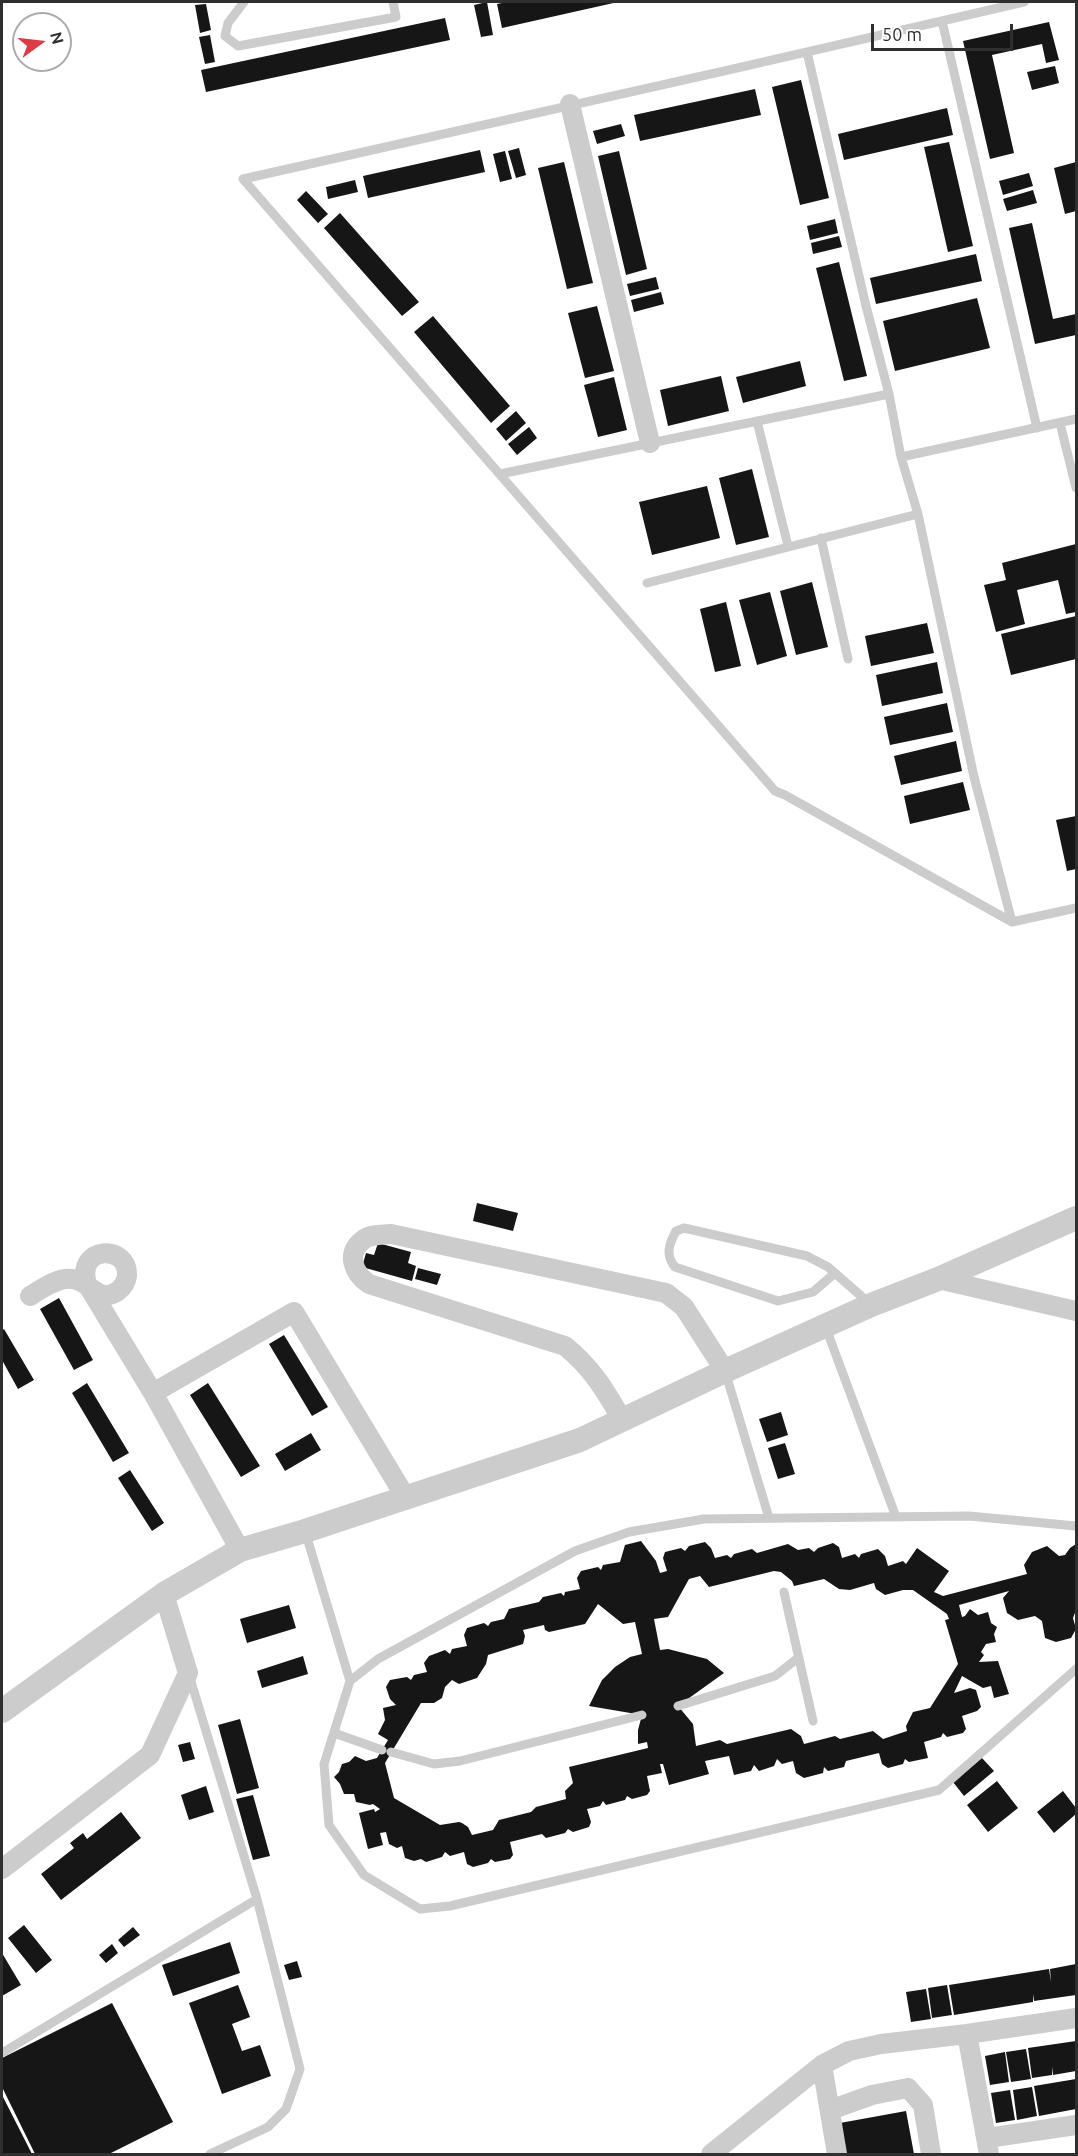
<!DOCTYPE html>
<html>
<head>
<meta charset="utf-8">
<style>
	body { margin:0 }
	#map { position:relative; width:1078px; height:2156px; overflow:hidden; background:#fff; font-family:Ubuntu,sans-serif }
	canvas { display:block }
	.frame { position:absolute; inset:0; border:3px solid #2f2f2f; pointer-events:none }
	.north { position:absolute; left:12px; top:12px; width:60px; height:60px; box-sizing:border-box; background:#fff; border:2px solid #acacac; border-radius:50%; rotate:75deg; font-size:16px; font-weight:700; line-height:24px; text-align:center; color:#2f2f2f }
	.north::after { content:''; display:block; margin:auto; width:21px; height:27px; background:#db3c46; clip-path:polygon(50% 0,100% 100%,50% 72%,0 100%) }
	.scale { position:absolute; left:871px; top:24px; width:142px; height:27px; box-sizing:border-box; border:3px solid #2f2f2f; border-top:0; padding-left:8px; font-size:18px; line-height:21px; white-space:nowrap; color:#2f2f2f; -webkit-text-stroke:4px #fff; paint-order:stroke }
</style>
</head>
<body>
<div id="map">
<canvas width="1078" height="2156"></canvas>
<div class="frame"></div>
<div class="north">N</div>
<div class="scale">50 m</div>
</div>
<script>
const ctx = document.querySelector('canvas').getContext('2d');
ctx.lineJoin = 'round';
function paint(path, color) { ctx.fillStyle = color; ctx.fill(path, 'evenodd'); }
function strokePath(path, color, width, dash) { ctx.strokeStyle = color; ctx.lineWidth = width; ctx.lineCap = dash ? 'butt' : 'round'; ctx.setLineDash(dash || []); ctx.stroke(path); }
const building = new Path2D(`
	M487,2l6,33 -12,2 -7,-32z
	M507,2h111l-116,26 -5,-24z
	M206,4l5,26 -11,3 -5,-28z
	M445,18l5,22 -244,52 -5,-22z
	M1049,22l10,38 -13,3 -4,-19 -50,11 22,98 -24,6 -27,-118z
	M210,35l5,27 -10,2 -6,-27z
	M1055,66l4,17 -27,7 -5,-18z
	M801,80l28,118 -29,7 -28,-118z
	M755,89l6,26 -121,26 -6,-26z
	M947,108l6,27 -109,25 -6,-26z
	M621,124l4,12 -28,8 -4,-13z
	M949,142l24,104 -25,6 -24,-105z
	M519,148l7,27 -10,3 -8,-27z
	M480,150l5,22 -117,26 -5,-22z
	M505,151l7,28 -12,3 -7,-28z
	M619,151l28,118 -21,6 -28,-119z
	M564,162l29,121 -26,6 -29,-121z
	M1076,162v49l-11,3 -11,-46z
	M1029,173l4,13 -30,9 -4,-14z
	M355,180l3,12 -30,7 -2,-12z
	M1033,190l4,13 -30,8 -4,-12z
	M306,191l22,23 -10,9 -21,-23z
	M340,213l79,89 -17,14 -78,-88z
	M835,219l3,14 -28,7 -3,-14z
	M1032,223l21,96 23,-5v21l-41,9 -26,-116z
	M839,236l3,11 -29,7 -2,-11z
	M976,254l6,27 -106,23 -6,-26z
	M839,262l28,114 -23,5 -28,-113z
	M656,277l3,12 -29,7 -3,-12z
	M661,292l3,12 -30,8 -3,-12z
	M977,298l13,50 -95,23 -12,-50z
	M597,306l17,65 -29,7 -17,-65z
	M433,316l77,90 -19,17 -77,-91z
	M800,361l6,25 -63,17 -7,-26z
	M721,376l8,35 -61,15 -8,-36z
	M614,377l13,53 -29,7 -14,-52z
	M516,411l10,12 -20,18 -10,-12z
	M529,427l8,11 -20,17 -9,-11z
	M752,469l17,68 -33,8 -17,-67z
	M707,486l13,52 -68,17 -13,-53z
	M1076,544v68l-10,2 -8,-34 -41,10 8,34 -29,8 -12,-47 22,-5 -4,-17z
	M812,582l16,65 -32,8 -16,-64z
	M770,592l17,64 -30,9 -18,-65z
	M726,602l15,64 -26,6 -15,-63z
	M1076,616v43l-65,16 -10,-41z
	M927,623l7,30 -63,13 -6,-30z
	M937,662l6,31 -61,13 -6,-31z
	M947,703l6,29 -63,13 -6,-28z
	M956,741l6,30 -61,14 -7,-29z
	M963,782l7,28 -60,14 -6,-28z
	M1076,816v53l-9,2 -11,-51z
	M477,1203l41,10 -5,18 -40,-10z
	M378,1243l33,9 -3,11 8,3 -4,15 -50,-14 4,-14 8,2z
	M418,1268l23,6 -4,11 -22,-6z
	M59,1298l34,62 -19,10 -34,-61z
	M4,1329l30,51 -16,9 -16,-29v-29z
	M284,1335l44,72 -16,9 -43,-72z
	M87,1383l42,70 -16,9 -41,-69z
	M208,1383l52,83 -19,11 -51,-82z
	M781,1412l7,23 -21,7 -8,-23z
	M311,1433l10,17 -36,21 -10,-17z
	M785,1443l10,31 -17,5 -10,-31z
	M130,1470l34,53 -12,8 -34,-53z
	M641,1541l15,20 4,12 7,-2 -4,-13 2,-6 16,-4 4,3 4,-5 16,-4 6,6 4,10 12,-3 4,3 3,-4 18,-5 5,4 31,-9 10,6 11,-2 5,4 4,-4 15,-5 6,4 3,11 13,-4 4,4 2,-4 17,-5 7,7 3,10 15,-5 3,3 11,-16 32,23 -15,21 9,4 84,-22 -3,-9 8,-13 15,-6 12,10 6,-1 5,-7 6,-4v66l-3,8 3,11 -5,9 -15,4 -11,-4 -3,-17 -7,-5 -17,4 -11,-7 -4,-15 6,-7 -50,14 3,12 3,-1 5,-7 8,6 10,-3 3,11 6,4 -3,7 2,8 -10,2 -5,8 3,3 -5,7 19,-1 11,33 -15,4 -3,-12 -8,2 -21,-12 -8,17 16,-5 6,2 5,17 -4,4 -15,5 4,13 -3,4 -16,4 -4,-4 -2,4 -17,5 4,16 -19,4 -4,-3 -2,5 -15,4 -6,-4 -3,-11 -33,8 -2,6 -16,4 -4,-4 -1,6 -19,5 -8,-5 -3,-12 -11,3 -5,-5 -3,7 -15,5 -5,-6 -3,6 -17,4 -5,-19 -24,5 4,13 -40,11 -6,-21h-3l2,9 -15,3 3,15 -3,4 -15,4 -5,-3 -2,4 -19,5 -3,-4 -3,5 -13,3 4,13 -2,5 -16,5 -5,-3 -3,4 -19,5 -4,-4 -32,8 3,13 -3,4 -15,3 -4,-3 -3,4 -15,4 -6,-3 -3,-12 -14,4 -5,-4 -3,5 -16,5 -5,-3 -7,2 -9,-3 -3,-12 -5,2 -8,-4 -3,-12 -6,1 3,12 -15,4 -9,-36 15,-4 1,3 5,-3 -7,-5 -3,1 -14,-3 -2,-8h-10l-4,-10 -6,-7 5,-5 3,-8 7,-2 6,-6 11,5 11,-3 11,-18 -10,-6 7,-14 -2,-12 13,-3 -6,-6 -4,-12 4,-7 17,-3 4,3 3,-5 13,-3 -3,-9 5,-7 16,-6 5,4 2,-5 15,-3 -3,-11 3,-7 17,-5 4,3 3,-4 13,-3 5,-10 30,-7 4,-5 18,-4 3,3 1,-4 15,-3 -3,-11 4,-7 17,-4 3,3 2,-5 17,-3 5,-17zM774,1571l7,1 11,9 2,5 30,-7 15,10 11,1 24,-7 2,6 9,6 18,-5h10l34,24 2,5 -4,1 13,44 -28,44 -17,4 -7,14 1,5 -24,8 -10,-8 -33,8 -5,-3 -31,8 -3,-8 -10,-7 -64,15 -7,-4 -24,6 -3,-22 -15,-18 46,-33 -17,-14 -39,-10 -8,1 -6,-31 14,-2 21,-38 11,-3 9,11zM598,1604l25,20 12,-2 7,32 -12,3 -15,10 -13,13 -13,26 53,9 -4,15v14l9,-2 1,6 -79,19 4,16 -8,8 1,8 -30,8 -5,5 -32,8 -6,10 -21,5 -4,-8 -6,-4 -3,-1 -19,3 -46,-27 -9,-35 36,-60h13l8,-5 3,-11 7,-7 7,4 18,-6 9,-14 2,-9 35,-11 2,-8 -2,-6 21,-5 1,5 4,2 36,-8z
	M289,1605l7,23 -49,15 -7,-24z
	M303,1656l5,18 -46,14 -5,-17z
	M240,1719l19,69 -22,6 -19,-69z
	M190,1742l5,17 -12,3 -5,-17z
	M982,1758l12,13 -30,25 -11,-14z
	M997,1781l21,27 -30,24 -21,-27z
	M206,1786l8,26 -25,8 -8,-25z
	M1063,1791l13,17v6l-22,19 -17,-21z
	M253,1795l17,61 -17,4 -17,-61z
	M121,1812l20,26 -80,62 -20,-26 33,-26 -4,-5 13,-10 4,6z
	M24,1925l28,35 -16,13 -28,-35z
	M133,1927l7,8 -16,12 -6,-7z
	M230,1942l10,31 -67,23 -11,-31z
	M112,1944l6,9 -12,10 -7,-8z
	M2,1953l19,32 -19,11z
	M297,1961l5,16 -13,3 -5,-15z
	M1076,1964v31l-42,6 -1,-7v8l-79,13 -5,-30 100,-16 2,13 -1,-13z
	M238,1985l12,32 -18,7 10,27 18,-6 11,31 -49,18 -33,-91z
	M947,1985l5,30 -20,3 -4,-30z
	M926,1989l5,30 -20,3 -5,-30z
	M112,2003l61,119 -64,32h-74l-33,-67v-29z
	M1076,2041v30l-23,4 -1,-8v8l-20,3 -4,-30z
	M1026,2049l5,30 -20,3 -5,-30z
	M1005,2052l4,30 -19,3 -5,-29z
	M1076,2079v30l-37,7 -5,-30z
	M1032,2087l5,29 -20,4 -4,-30z
	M1010,2090l5,30 -19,3 -5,-30z
	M2,2095l30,59h-30z
	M906,2111l8,43h-69l-5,-31z`);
const service = new Path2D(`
	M244,2l-16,21 -3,13 13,10 158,-29 -3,-15
	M1024,2c-260,61 -520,118 -781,177l532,612 10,4 227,127 64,-14
	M942,21l95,407
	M807,52l59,254 23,88 12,63 17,57 56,263 38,145
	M757,421l31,125
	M1060,423l16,65
	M901,457l175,-38
	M500,474l389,-80
	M821,538l27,121
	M647,583l271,-69
	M835,1273l-22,19 -35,9 -103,-34c-10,-12 -6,-23 1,-36l8,-3 123,28 21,11 41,36
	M826,1328l70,189
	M725,1371l44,147
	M1076,1526l-107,-10 -265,3 -75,13 -54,19 -197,108 -28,22 -26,83 5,61 35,50 56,34 30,-3 489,-116 137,-121
	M305,1531l45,150
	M784,1592l29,129
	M189,1675l68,224 43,170 -14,40 -18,18 -58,27
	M678,1706l97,-30 23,-18
	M334,1733l48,17
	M391,1752l43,12 26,-3 182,-46
	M2,2053l255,-154`);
const minor = new Path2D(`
	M570,104l80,339
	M938,1279l138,32
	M30,1296c11,-7 28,-19 42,-17 18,1 26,26 46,12 5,-4 8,-9 9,-15 2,-33 -52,-30 -40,8l66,109 87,157
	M153,1393l141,-81 112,186
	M622,1420c-16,-29 -31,-53 -57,-74l-196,-62c-15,-10 -24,-30 -6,-44 7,-6 19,-5 28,-6l275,59 18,14 41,64
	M2,1869l148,-114 38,-82 -24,-79
	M967,2034l22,120
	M822,2065l15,89
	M830,2110l42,-15 36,-7 15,17 8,49
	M987,2138l89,-13
	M711,2154l111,-89 27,-14 32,-7 86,-10 109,-16`);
const tertiary = new Path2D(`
	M2,1711l162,-117 76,-44 65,-19 275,-91 145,-69 146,-66 67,-26 138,-61`);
paint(building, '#161616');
strokePath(service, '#ccc', 9);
strokePath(minor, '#ccc', 20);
strokePath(tertiary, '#ccc', 24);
</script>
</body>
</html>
